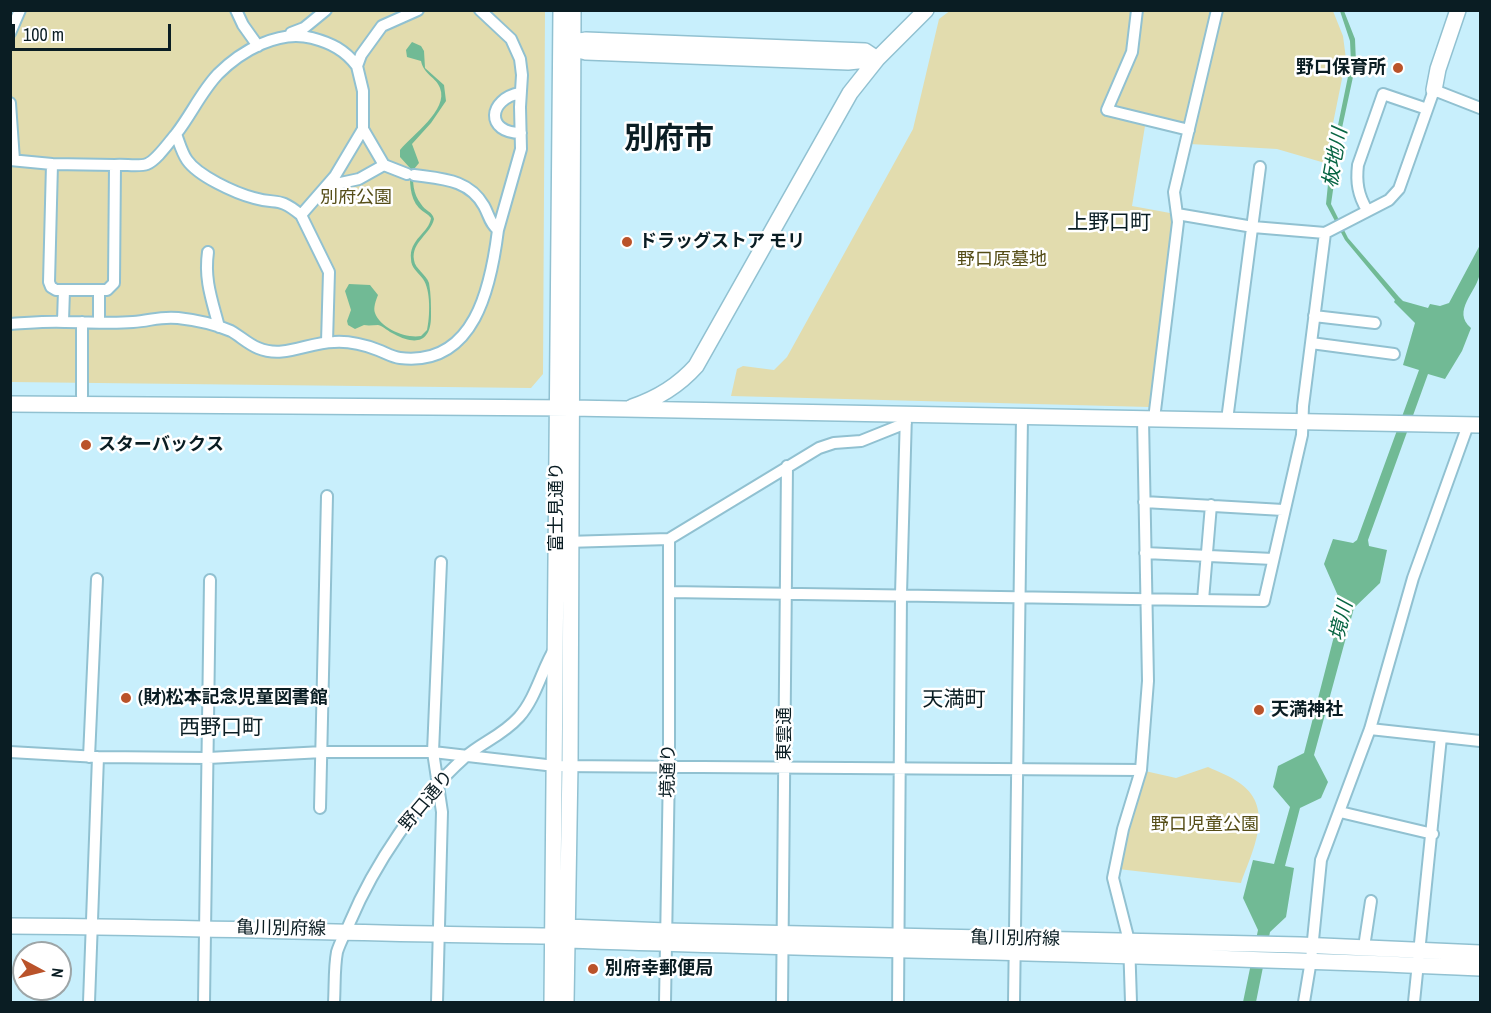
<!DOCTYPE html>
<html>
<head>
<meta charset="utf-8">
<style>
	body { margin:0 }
	#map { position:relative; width:1491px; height:1013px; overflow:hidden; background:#c8effc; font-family:"Archivo Narrow",sans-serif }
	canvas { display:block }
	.frame { position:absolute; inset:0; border:12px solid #0a1d23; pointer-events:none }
	.north { position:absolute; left:12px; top:941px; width:60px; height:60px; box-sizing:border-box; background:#fff; border:2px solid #9da5a7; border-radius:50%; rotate:97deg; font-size:16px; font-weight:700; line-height:24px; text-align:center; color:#0a1d23 }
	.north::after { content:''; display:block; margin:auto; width:21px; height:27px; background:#ba532a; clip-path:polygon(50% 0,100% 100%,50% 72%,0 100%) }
	.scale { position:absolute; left:12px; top:24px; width:159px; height:27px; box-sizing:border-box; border:3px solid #0a1d23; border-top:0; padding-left:8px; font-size:18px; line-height:21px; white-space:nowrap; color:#0a1d23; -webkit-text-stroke:4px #fff; paint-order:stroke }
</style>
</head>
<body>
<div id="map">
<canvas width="1491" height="1013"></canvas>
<div class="frame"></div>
<div class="north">N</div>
<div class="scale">100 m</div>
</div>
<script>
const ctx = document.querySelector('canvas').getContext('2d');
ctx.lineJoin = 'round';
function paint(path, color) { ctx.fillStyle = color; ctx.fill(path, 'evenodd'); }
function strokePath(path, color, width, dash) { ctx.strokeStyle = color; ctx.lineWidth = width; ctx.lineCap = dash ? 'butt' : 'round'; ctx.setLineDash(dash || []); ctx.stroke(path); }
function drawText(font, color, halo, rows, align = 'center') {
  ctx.font = font + ' "Archivo Narrow","Noto Sans JP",sans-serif'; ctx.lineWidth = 5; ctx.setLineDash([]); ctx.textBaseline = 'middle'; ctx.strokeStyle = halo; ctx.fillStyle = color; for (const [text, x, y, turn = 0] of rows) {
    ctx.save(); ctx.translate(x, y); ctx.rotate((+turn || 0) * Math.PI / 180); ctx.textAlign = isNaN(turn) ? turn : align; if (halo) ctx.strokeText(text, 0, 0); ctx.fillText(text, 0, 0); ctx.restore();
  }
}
const green = new Path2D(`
	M951,10l382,1 10,25 3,23 -21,104 -48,-14 -87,-5 -3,-10 -42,-8 -13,80 38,7 4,8 -22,183 -3,3 -418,-11 6,-27 6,-3 31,4 13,-13 126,-228 26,-110z
	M11,11h534l-2,363 -12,14 -520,-6z
	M1208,767c11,5 24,10 33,17 34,25 11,68 0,99l-123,-14 27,-98 31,7z`);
const water = new Path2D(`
	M1340,11h4l11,28 1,24 -14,65 -11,76 17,34 51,59 4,4 25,7 2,-4 10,2 9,-3 31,-58c0,9 2,20 0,28 -3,19 -29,38 -9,55l-9,23 -17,28 -17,-5 -60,166 1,6 18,4 -7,33 -26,25 -40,147 14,27 -7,16 -21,10 -15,58 9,2 -8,49 -16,15 -14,70h-13l15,-72 -15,-32 10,-38 21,4 16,-57 -17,-20 5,-21 26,-13 38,-148 -18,-41 9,-25 20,4 4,-3 62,-170 -16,-5 12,-42 -21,-21 1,-2 -50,-60 -19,-36 4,-40 21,-102 -1,-21z
	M412,42l9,4 3,5 1,17 19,17 2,16 -15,22 -19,21 7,19 -5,6c-2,12 -1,25 7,35 4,7 11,7 13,15 -3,15 -23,23 -20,41 1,9 12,14 15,23 2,11 2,22 2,33 0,26 -15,30 -37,18 -5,-2 -11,-8 -16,-9 -5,0 -9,1 -14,0l-9,4 -7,-4 -1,-4 4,-11 -6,-19 4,-7 21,1 8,10c-2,5 -5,13 -3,18 5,15 31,26 46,23l6,-6c3,-13 4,-40 -4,-51 -5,-7 -12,-11 -12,-20 -2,-20 18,-26 20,-41 -3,-4 -8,-6 -12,-10 -10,-11 -9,-27 -9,-40l-10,-11v-7c11,-14 49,-40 40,-62 -4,-11 -16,-13 -19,-27l-14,-4 -1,-7z`);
const street = new Path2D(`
	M236,10l7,15 15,21
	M480,10l31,29 9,20 2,16 -2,32 1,42 -23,81
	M1137,10l-5,42 -25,58 82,20
	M10,33l10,-23
	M291,33l13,-5 22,-18
	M520,93c-32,6 -35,40 1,40
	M10,103l4,57
	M363,129l21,36 23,9
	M176,134c3,8 6,19 11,26 11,16 48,33 67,38 24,7 24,-2 47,17
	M10,160l42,4 -3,118 2,5 5,3h51l7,-7 1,-118c9,-1 24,2 32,-1 10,-4 22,-22 29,-30 15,-19 25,-42 42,-60 23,-23 61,-45 94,-36 19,5 33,12 45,28
	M52,164l63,1
	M327,186l32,-7 25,-14
	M1367,210c-9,-15 -11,-28 -9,-45l25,-71 44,15
	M1177,214l76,13 72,6
	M208,252c-4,28 4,48 11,75
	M1314,316l61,7
	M63,321l1,-31
	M82,322v74
	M99,322v-32
	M10,324c19,-1 37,-3 55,-2 23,0 46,2 68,0 17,-1 27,-6 45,-4 18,2 37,6 53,13 9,5 17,13 27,17 26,11 50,-6 76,-6 14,-1 31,3 44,8 8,3 14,7 22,8 75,9 91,-72 98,-128 -8,-6 -9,-15 -14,-24 -15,-27 -42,-27 -70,-31
	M327,342l2,-70 -28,-57 34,-39 28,-47v-38l-6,-25 4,-11 21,-29 36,-16
	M1311,343l83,11
	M1154,419l24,-197 -4,-30 43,-182
	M1227,420l33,-253
	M1144,502l139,8
	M566,542l103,-3 150,-91 15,-5 27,-2 45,-18
	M1145,553l128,6
	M669,592l595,9 38,-166 1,-29 22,-173 64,-33 10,-11 35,-99 46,18
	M1203,600l8,-95
	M1370,729l110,12
	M10,752l88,5 110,1 115,-6h110l122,14 586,4
	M89,757l8,-178
	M320,808l7,-312
	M1340,812l93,22
	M1364,947l7,-46
	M89,1002l9,-245
	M204,1002l6,-422
	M334,1002c1,-16 0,-34 3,-50 3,-10 9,-20 13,-30 24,-57 68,-123 114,-164 18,-16 38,-22 55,-41 17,-19 23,-48 36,-69
	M437,1002l5,-190 -9,-60 8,-190
	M665,1002l4,-235v-228
	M782,1002l5,-536
	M898,1002l3,-408 5,-180
	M1014,1002l8,-585
	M1131,1002l-2,-61 -16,-63 10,-49 18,-59 7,-89 -5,-262
	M1304,1002l7,-42 10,-100 49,-131 43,-151 55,-153
	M1414,1002l27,-265`);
const secondary = new Path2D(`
	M564,44l22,-4 279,11 12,8
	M564,46l22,6 262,10 29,-3
	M1434,90l4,-21 20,-59
	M10,404l561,4 909,17
	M632,407c24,-8 47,-22 64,-41l154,-273 27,-34 49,-49
	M10,926c181,1 361,8 542,10l15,4c305,11 609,14 913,28
	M560,931l7,-4 99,4 634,14 180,8
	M552,1002l9,-992
	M566,1002l4,-237 3,-755`);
const markers = [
	[1398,68,6,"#ba532a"],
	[627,242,6,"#ba532a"],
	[86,445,6,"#ba532a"],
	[126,698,6,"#ba532a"],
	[1259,710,6,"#ba532a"],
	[593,969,6,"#ba532a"]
];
const poiNames = [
	["野口保育所",1386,68,"right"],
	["ドラッグストア モリ",639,242],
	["スターバックス",98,445],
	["(財)松本記念児童図書館",138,698],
	["天満神社",1271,710],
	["別府幸郵便局",605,969]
];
const parkNames = [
	["別府公園",356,198],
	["野口原墓地",1002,260],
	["野口児童公園",1205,825]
];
const streetNames = [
	["富士見通り",557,507,-90],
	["東雲通",785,734,-90],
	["境通り",669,771,-89],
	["野口通り",427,801,-50],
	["亀川別府線",281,929,1],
	["亀川別府線",1015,939,1]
];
const waterNames = [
	["板地川",1336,158,-80],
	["境川",1342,621,-76]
];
const quarterNames = [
	["上野口町",1109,223],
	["天満町",954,700],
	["西野口町",221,728]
];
const townNames = [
	["別府市",669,140]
];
paint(green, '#e2dcae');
paint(water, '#71ba95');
strokePath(street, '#91c1d1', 14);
strokePath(secondary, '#91c1d1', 18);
strokePath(street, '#fff', 10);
strokePath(secondary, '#fff', 15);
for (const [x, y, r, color] of markers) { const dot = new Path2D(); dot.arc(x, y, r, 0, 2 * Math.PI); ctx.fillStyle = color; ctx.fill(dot); strokePath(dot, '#fff', 2); }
drawText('bold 18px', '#0a1d23', '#fff', poiNames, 'left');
drawText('18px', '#554d17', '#fff', parkNames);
drawText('18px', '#0a1d23', '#fff', streetNames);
drawText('italic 20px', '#086543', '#fff', waterNames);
drawText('21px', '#0a1d23', '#fff', quarterNames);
drawText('bold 30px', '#0a1d23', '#fff', townNames);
</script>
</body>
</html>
